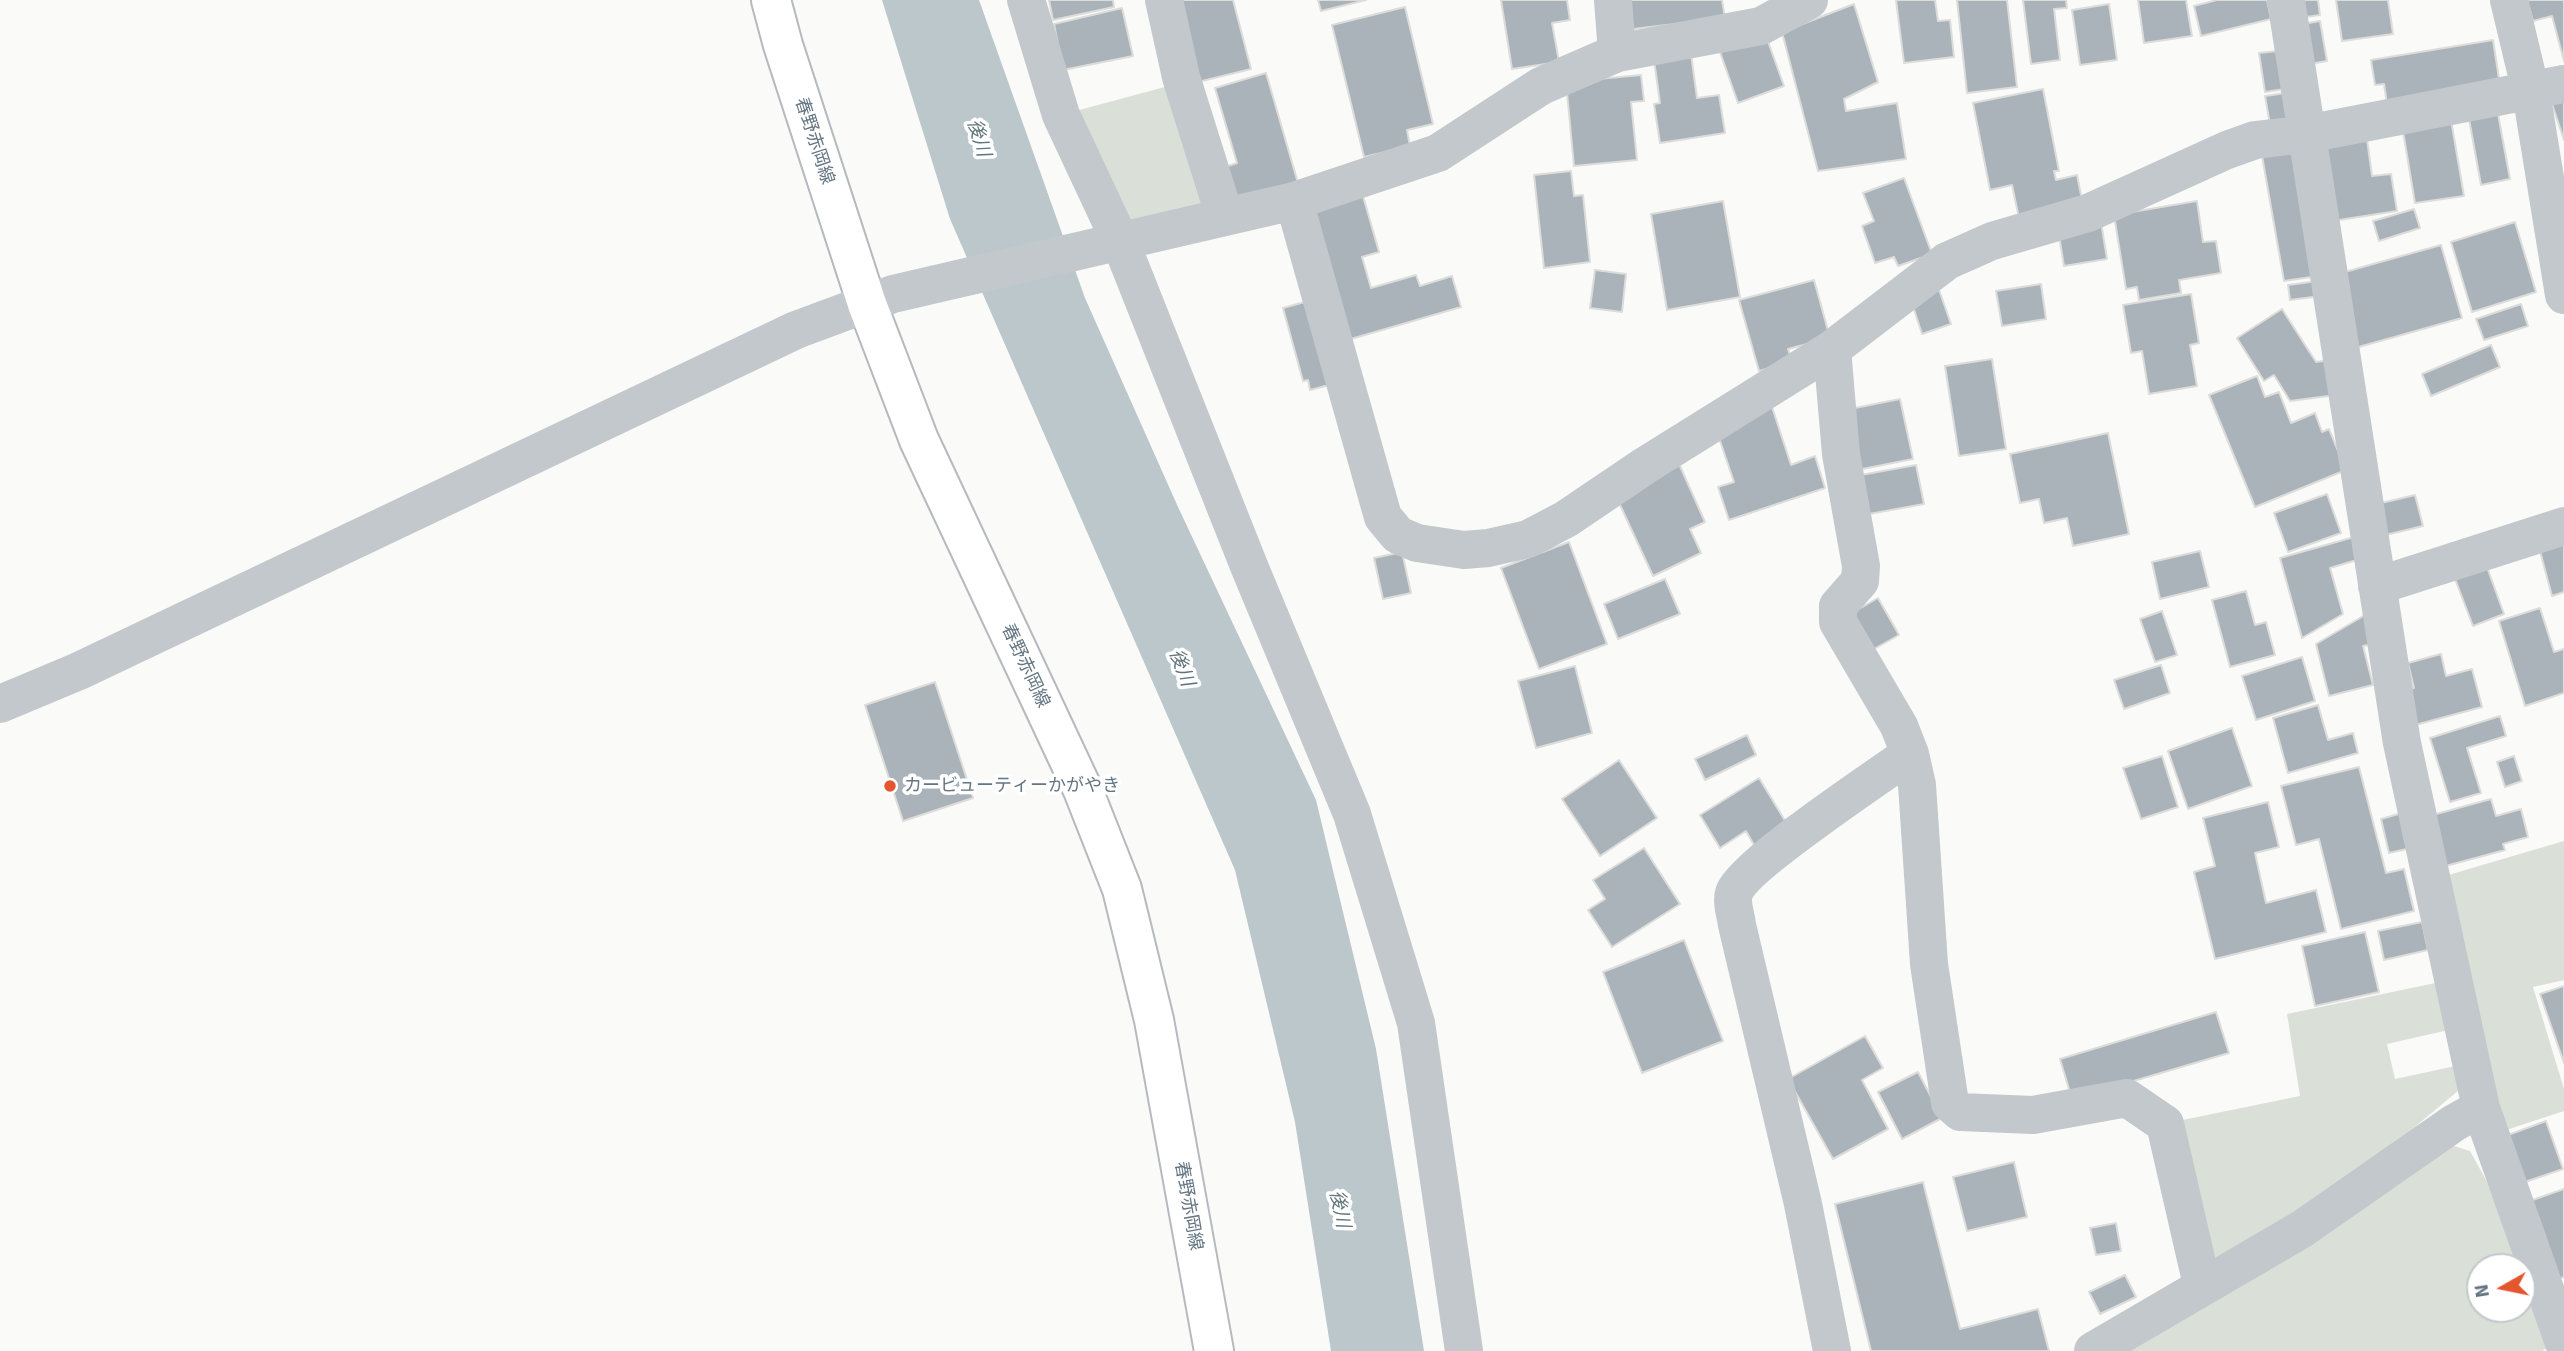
<!DOCTYPE html>
<html>
<head>
<meta charset="utf-8">
<style>
	body { margin:0 }
	#map { position:relative; width:2564px; height:1351px; overflow:hidden; background:#fafaf8; font-family:Signika,sans-serif }
	canvas { display:block }
	.north { position:absolute; left:2466px; top:1253px; width:70px; height:70px; box-sizing:border-box; background:#fff; border:2px solid #c1c8cd; border-radius:50%; rotate:261deg; font-size:19px; font-weight:700; line-height:28px; text-align:center; color:#657683 }
	.north::after { content:''; display:block; margin:auto; width:24px; height:32px; background:#e4572e; clip-path:polygon(50% 0,100% 100%,50% 72%,0 100%) }
</style>
</head>
<body>
<div id="map">
<canvas width="2564" height="1351"></canvas>
<div class="north">N</div>
</div>
<script>
const ctx = document.querySelector('canvas').getContext('2d');
ctx.lineJoin = 'round';
function paint(path, color) { ctx.fillStyle = color; ctx.fill(path, 'evenodd'); }
function strokePath(path, color, width, dash) { ctx.strokeStyle = color; ctx.lineWidth = width; ctx.lineCap = dash ? 'butt' : 'round'; ctx.setLineDash(dash || []); ctx.stroke(path); }
function drawText(font, color, halo, rows, align = 'center') {
  ctx.font = font + ' Signika,"Noto Sans JP",sans-serif'; ctx.lineWidth = 7; ctx.setLineDash([]); ctx.textBaseline = 'middle'; ctx.strokeStyle = halo; ctx.fillStyle = color; for (const [text, x, y, turn = 0] of rows) {
    ctx.save(); ctx.translate(x, y); ctx.rotate((+turn || 0) * Math.PI / 180); ctx.textAlign = isNaN(turn) ? turn : align; if (halo) ctx.strokeText(text, 0, 0); ctx.fillText(text, 0, 0); ctx.restore();
  }
}
const green = new Path2D(`
	M1183,82l42,135 -105,24 -59,-126z
	M2564,841v139l-31,7 31,102v22l-64,21 -55,-256z
	M2445,981l8,48 -66,15 8,35 65,-14 5,20 -115,96 -133,87 -44,-146 127,-26 -13,-82z
	M2454,1146l16,5 16,29 34,87h-40v42h42v-37l27,75 -7,4h-449z`);
const water = new Path2D(`
	M882,0h97l106,298 93,209 138,293 60,249 48,302h-93l-36,-229 -60,-252 -285,-651z`);
const building = new Path2D(`
	M1049,0h64l1,7 -61,13z
	M1176,0h57l18,69 -53,13z
	M1318,0h48l-45,11z
	M1501,0h66l3,20 -18,3 7,39 -47,7z
	M1629,0h93l3,18 -92,11z
	M1896,0h39l3,21 12,-1 4,37 -50,6z
	M1957,0h50l10,87 -50,6z
	M2023,0h43l1,8 -13,1 6,51 -29,4z
	M2138,0h48l6,36 -48,7z
	M2217,0h50l4,19 -70,17 -7,-30z
	M2296,0h22l2,15 -21,3z
	M2336,0h52l5,34 -51,7z
	M2527,0h37v61l-12,-45 -19,5z
	M1854,4l24,78 -34,17 2,12 51,-8 9,56 -88,12 -36,-139z
	M2109,4l8,56 -37,5 -8,-55z
	M1405,7l28,117 -26,6 3,16 -46,11 -32,-132z
	M1122,8l11,48 -70,14 -9,-46z
	M2320,21l7,40 -23,4 -7,-40z
	M1766,36l18,50 -46,17 -18,-51z
	M2493,40l8,52 -113,18 -4,-26 -9,1 -4,-25z
	M2287,50l5,38 -27,4 -6,-39z
	M1691,54l6,44 22,-3 6,38 -65,10 -6,-39 6,-1 -6,-43z
	M1266,73l32,110 -66,19 -10,-34 15,-5 -22,-75z
	M1641,75l3,26 -13,1 6,58 -63,6 -8,-84z
	M2043,89l16,82h-5l2,9 21,-5 7,35 -64,13 -8,-38 -22,5 -17,-87z
	M2293,92l5,34 -27,4 -6,-34z
	M2564,97v43l-13,-39z
	M2450,114l14,82 -49,7 -12,-72z
	M2498,114l12,65 -29,6 -12,-66z
	M2366,132l6,44 19,-2 6,37 -71,11 -12,-82z
	M2296,144l22,132 -34,5 -23,-131z
	M1571,171l3,25 9,-1 7,67 -46,6 -10,-93z
	M1904,178l28,76 -34,12 -4,-9 -19,6 -13,-37 12,-5 -11,-28z
	M1361,189l18,63 -17,5 9,31 45,-13 4,11 32,-10 9,31 -110,32 -40,-135z
	M1723,201l17,96 -73,13 -16,-96z
	M2197,201l6,41 13,-1 5,32 -42,7 2,13 -42,7 -2,-13 -11,2 -12,-74z
	M2414,209l6,19 -41,13 -6,-20z
	M2101,222l6,37 -43,7 -6,-37z
	M2515,222l21,70 -64,20 -21,-70z
	M2441,245l21,73 -107,30 -21,-73z
	M1595,270l31,4 -4,38 -32,-4z
	M1814,280l16,58 -42,11 4,13 -33,9 -20,-71z
	M2318,281l2,15 -30,4 -2,-15z
	M1937,284l14,40 -29,10 -13,-40z
	M2041,284l5,35 -44,7 -6,-35z
	M2191,294l8,49 -9,2 7,41 -48,8 -7,-43 -11,2 -8,-48z
	M1312,300l17,85 -19,5 -2,-10 -5,1 -20,-73z
	M2521,304l7,22 -44,14 -8,-21z
	M2282,309l34,53 15,-2 5,35 -46,6 -16,-26 -10,6 -27,-43z
	M2491,345l9,22 -69,29 -9,-22z
	M1992,359l14,90 -47,7 -14,-90z
	M2257,376l8,21 14,-5 12,31 24,-10 7,19 7,-3 17,41 -91,37 -46,-112z
	M1900,399l13,60 -61,12 -12,-60z
	M1772,407l19,58 24,-9 10,32 -96,32 -11,-33 16,-5 -19,-56z
	M2108,433l21,101 -56,12 -6,-28 -23,5 -5,-24 -19,4 -10,-49z
	M1679,464l26,58 -15,7 11,24 -48,23 -38,-82z
	M1916,465l8,39 -66,12 -8,-39z
	M2327,494l14,39 -53,19 -14,-39z
	M2415,495l8,31 -46,11 -8,-31z
	M2354,537l6,22 -30,9 13,46 -41,24 -22,-80z
	M1569,542l38,102 -68,25 -38,-101z
	M2564,544v48l-12,4 -12,-45z
	M2200,551l9,36 -49,12 -8,-37z
	M1402,552l9,41 -28,6 -9,-41z
	M2484,559l20,55 -31,12 -21,-55z
	M1665,579l15,35 -62,25 -14,-35z
	M2246,591l9,34 11,-3 9,33 -45,12 -18,-67z
	M1878,598l21,37 -34,19 -20,-37z
	M2540,608l14,44 10,-3v44l-39,13 -26,-85z
	M2162,611l15,44 -22,7 -15,-43z
	M2365,615l8,29 -10,2 10,39 -44,11 -13,-52z
	M2441,654l5,22 26,-7 10,38 -67,18 -10,-35 9,-2 -6,-25z
	M2302,657l13,44 -59,19 -14,-44z
	M2161,665l9,28 -46,16 -10,-29z
	M1575,666l17,67 -56,15 -18,-67z
	M935,682l38,116 -70,23 -38,-116z
	M2318,705l10,35 25,-7 5,20 -70,20 -15,-55z
	M2500,716l6,20 -39,12 14,45 -31,9 -20,-64z
	M2232,728l20,58 -64,23 -20,-58z
	M1747,735l9,20 -51,25 -10,-21z
	M2162,756l16,51 -37,12 -18,-51z
	M2514,756l8,25 -17,6 -8,-25z
	M1619,760l38,58 -57,38 -38,-57z
	M2359,767l27,106 18,-4 10,42 -73,18 -22,-90 -23,6 -15,-59z
	M1759,778l28,46 -33,21 -8,-14 -26,17 -20,-33z
	M2491,799l5,17 25,-7 7,28 -25,7 2,6 -63,17 -13,-51z
	M2268,802l11,45 -24,6 11,50 50,-13 10,42 -111,27 -21,-87 21,-6 -12,-48z
	M2402,813l9,35 -22,5 -8,-34z
	M1644,848l36,56 -68,43 -24,-37 17,-11 -12,-19z
	M2422,922l6,28 -44,10 -6,-29z
	M2365,932l14,60 -64,14 -13,-60z
	M1684,940l39,101 -81,32 -39,-101z
	M2564,986v77l-24,-69z
	M2216,1012l13,41 -157,46 -12,-40z
	M1865,1036l18,32 -21,12 26,49 -55,30 -45,-80z
	M1918,1072l24,46 -40,21 -24,-47z
	M2546,1121l17,48 -47,16 -16,-47z
	M2014,1162l13,55 -60,14 -14,-54z
	M1923,1182l37,147 78,-20 11,42h-178l-36,-147z
	M2564,1189v88l-13,5 -27,-79z
	M2116,1223l5,28 -25,4 -6,-27z
	M2125,1275l11,22 -36,17 -11,-22z`);
const minor = new Path2D(`
	M1026,0l35,115 59,126 129,325 103,248 64,209 48,328
	M1613,0l4,53
	M2286,0l116,743 79,365
	M2509,0l22,92 33,203
	M1294,201l89,316 15,18 19,8 47,7 24,-2 40,-9 38,-20 80,-54 186,-116 115,-88 45,-20 96,-28 139,-63 28,-10 52,-6 257,-50
	M1225,217l69,-16 144,-48 103,-67 76,-33 144,-27 48,-26
	M1832,349l9,105 20,112 -1,15 -22,25v16l61,104 11,28 7,31 12,179 21,139 10,9 73,3 94,-17 38,26 37,161
	M2377,586l187,-60
	M0,704l79,-33 717,-341 97,-36 332,-77 -44,-140 -17,-77
	M1832,1351l-29,-147 -66,-279c-1,-9 -6,-23 -3,-32 9,-27 145,-117 176,-139
	M2093,1351l209,-122 152,-106 27,-15 83,235`);
const major = new Path2D(`
	M771,0l12,45 84,259 52,136 164,350 39,99 32,131 60,331`);
const markers = [
	[890,786,7,"#e4572e"]
];
const streetNames = [
	["春野赤岡線",814,141,72],
	["春野赤岡線",1025,666,65],
	["春野赤岡線",1188,1206,80]
];
const poiNames = [
	["カービューティーかがやき",904,786]
];
const waterNames = [
	["後川",978,138,73],
	["後川",1181,668,69],
	["後川",1339,1209,78]
];
paint(green, '#dadfd7');
paint(water, '#bbc7cb');
paint(building, '#aab3b9');
strokePath(building, '#dcdcda', 2);
strokePath(major, '#b5babe', 42);
strokePath(minor, '#c3c8cc', 38);
strokePath(major, '#fff', 38);
for (const [x, y, r, color] of markers) { const dot = new Path2D(); dot.arc(x, y, r, 0, 2 * Math.PI); ctx.fillStyle = color; ctx.fill(dot); strokePath(dot, '#fff', 2.5); }
drawText('18px', '#657683', '#fff', streetNames);
drawText('18px', '#657683', '#fff', poiNames, 'left');
drawText('italic 19px', '#60757c', '#fff', waterNames);
</script>
</body>
</html>
